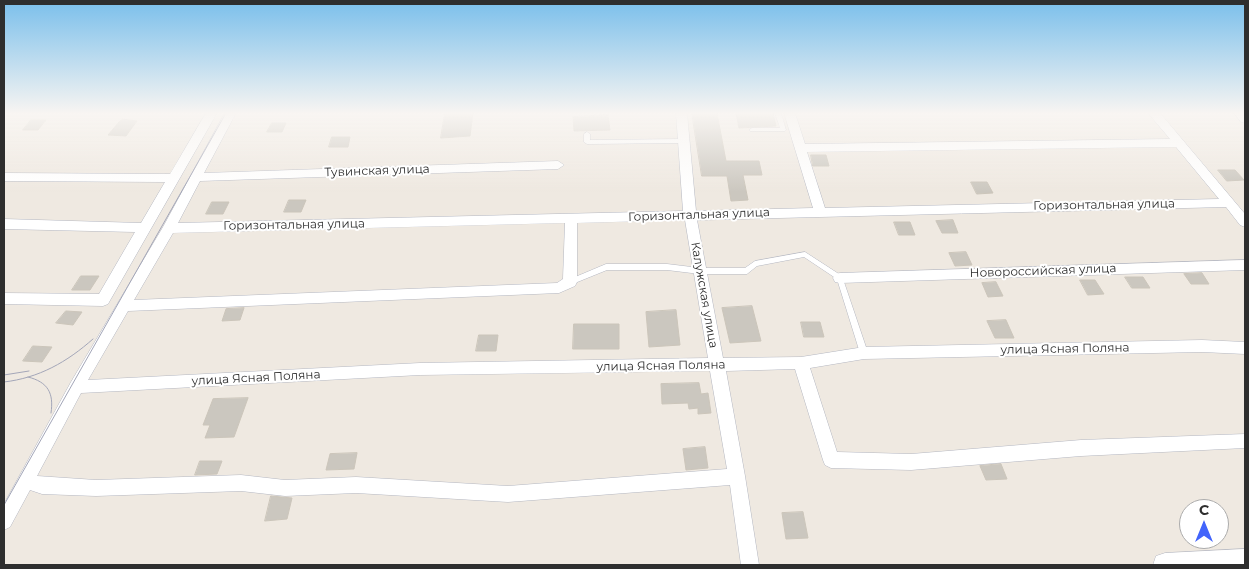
<!DOCTYPE html>
<html>
<head>
<meta charset="utf-8">
<style>
	body { margin:0 }
	#map { position:relative; width:1249px; height:569px; overflow:hidden; background:#efe9e1; font-family:Montserrat,sans-serif }
	canvas { display:block }
	.frame { position:absolute; inset:0; border:5px solid #2e2e2e; pointer-events:none }
	.north { position:absolute; left:1179px; top:499px; width:50px; height:50px; box-sizing:border-box; background:#fff; border:1px solid #ababab; border-radius:50%; rotate:0deg; font-size:14px; font-weight:700; line-height:20px; text-align:center; color:#2e2e2e }
	.north::after { content:''; display:block; margin:auto; width:18px; height:22px; background:#4264fb; clip-path:polygon(50% 0,100% 100%,50% 72%,0 100%) }
</style>
</head>
<body>
<div id="map">
<canvas width="1249" height="569"></canvas>
<div class="frame"></div>
<div class="north">С</div>
</div>
<script>
const ctx = document.querySelector('canvas').getContext('2d');
ctx.lineJoin = 'round';
function paint(path, color) { ctx.fillStyle = color; ctx.fill(path, 'evenodd'); }
function strokePath(path, color, width, dash) { ctx.strokeStyle = color; ctx.lineWidth = width; ctx.lineCap = dash ? 'butt' : 'round'; ctx.setLineDash(dash || []); ctx.stroke(path); }
function drawText(font, color, halo, rows, align = 'center') {
  ctx.font = font + ' Montserrat,sans-serif'; ctx.lineWidth = 4; ctx.setLineDash([]); ctx.textBaseline = 'middle'; ctx.strokeStyle = halo; ctx.fillStyle = color; for (const [text, x, y, turn = 0] of rows) {
    ctx.save(); ctx.translate(x, y); ctx.rotate((+turn || 0) * Math.PI / 180); ctx.textAlign = isNaN(turn) ? turn : align; if (halo) ctx.strokeText(text, 0, 0); ctx.fillText(text, 0, 0); ctx.restore();
  }
}
const building = new Path2D(`
	M445,113h28l-3,23 -29,2z
	M692,113h25l9,48h33l3,14h-19l5,25 -17,1 -4,-25h-25z
	M773,113l3,13 -37,2 -3,-14z
	M608,115l2,15 -36,1 -1,-14z
	M123,119l14,2 -11,15 -18,-1 11,-13z
	M31,120h15l-8,10h-15z
	M272,123h14l-4,9h-15z
	M332,137h18l-2,10h-19z
	M811,155h15l3,11h-16z
	M1218,170h17l9,10 -17,1z
	M971,182h16l6,11 -16,1z
	M289,200h17l-5,12h-17z
	M212,202h17l-6,12h-17z
	M953,220l5,13h-16l-6,-12z
	M894,222h16l5,13h-16z
	M966,252l6,13 -17,1 -6,-13z
	M1202,273l7,11h-18l-7,-10z
	M81,276h18l-9,14h-18z
	M1125,277h18l7,11h-18z
	M1080,280h15l9,14 -16,1z
	M996,282l7,14 -15,1 -6,-14z
	M752,306l9,35 -31,2 -8,-35z
	M244,308l-4,12 -18,1 4,-12z
	M676,310l4,35 -31,2 -3,-35z
	M66,311l16,1 -9,13 -17,-2z
	M1006,320l8,18h-19l-8,-17z
	M801,322h19l4,15h-20z
	M574,324h45v25h-46z
	M479,335h19l-2,16h-20z
	M33,346l19,1 -10,15 -19,-1z
	M699,383l2,11 7,-1 3,20 -13,1v-6l-9,1 -1,-6 -26,1 -1,-20z
	M248,398l-14,39 -29,1 5,-13h-7l10,-26z
	M705,447l3,21 -22,2 -3,-21z
	M357,453l-3,16 -28,1 4,-16z
	M200,461h22l-5,13 -22,1z
	M1001,464l6,15 -21,1 -6,-14z
	M271,496l21,2 -5,21 -22,2z
	M803,512l5,26 -22,1 -4,-26z`);
const lane = new Path2D(`
	M775,113h6l5,17 -1,1h-35l-1,-1 3,-2h28z
	M587,132l3,2v6l94,-1 3,2 -3,2 -97,1 -3,-2v-8z
	M805,252l37,24 26,77 -1,2 -3,1 -3,-1 -1,-2 -23,-74 -33,-22 -47,9 -10,8h-47l-33,-4h-60l-37,15 -2,-1 -1,-2 1,-2 38,-16h61l33,4h45l10,-7z`);
const street = new Path2D(`
	M206,113h11l-109,191 -5,2 -99,-2v-11l95,1 36,-62 -131,-3v-10l137,4 24,-41 -161,-1v-8l166,1z
	M225,113h11l-32,60 354,-12 6,4 -6,4 -358,12 -22,42 505,-12 -7,-98h11l9,98 117,-3 -29,-95h11l10,31 365,-5 -22,-26h12l85,101v13l-5,-2 -14,-18 -529,13 26,138 78,-1 63,-10 338,-7 43,2v12l-43,-2 -338,7 -54,9 27,84 74,2 170,-14 164,-6v14l-164,8 -170,14 -80,-2 -6,-3 -2,-5 -28,-91 -69,2 19,105 14,89h-18l-11,-80 -222,17 -152,-9 -71,3 -44,-5 -145,5 -54,-2 -12,-4 -20,37 -6,3v-26l67,-122 92,-155zM1176,147l43,52 -394,9 -18,-56zM685,220l23,138 -288,5 -332,17 40,-69 431,-18 16,-7 2,-4v-59zM565,223l-2,56 -6,4 -423,17 39,-67zM710,371l17,98 -219,17 -152,-9 -71,3 -44,-5 -145,5 -59,-4 44,-83 339,-18z
	M1234,113h11v10l-4,-1z
	M1245,260v10l-405,13 -5,-1 -2,-4 2,-4 5,-1z`);
const secondary = new Path2D(`
	M1245,549v16h-92l3,-9 9,-3z`);
const tram = new Path2D(`
	M4,375l25,-4
	M28,377c20,5 26,16 23,36
	M4,382c35,-4 63,-20 89,-43
	M4,505l222,-392`);
const streetNames = [
	["Тувинская улица",377,171,-2],
	["Горизонтальная улица",1104,205,-1],
	["Горизонтальная улица",699,215,-2],
	["Горизонтальная улица",294,225,-1],
	["Новороссийская улица",1043,271,-2],
	["Калужская улица",704,295,80],
	["улица Ясная Поляна",1065,349,-1],
	["улица Ясная Поляна",661,366,-1],
	["улица Ясная Поляна",256,378,-3]
];
paint(building, '#cbc7bf');
strokePath(building, '#cbc5ba', 1);
strokePath(lane, '#b4b7c1', 1);
strokePath(street, '#b4b7c1', 1);
strokePath(secondary, '#b4b7c1', 1);
paint(lane, '#fff');
paint(street, '#fff');
paint(secondary, '#fff');
strokePath(tram, '#a3a6b8', 1);
const sky = ctx.createLinearGradient(0, 0, 0, 192);
sky.addColorStop(0, '#7abfeb');
sky.addColorStop(0.59, '#f8f5f2');
sky.addColorStop(1, '#f8f5f200');
ctx.fillStyle = sky;
ctx.fillRect(0, 0, 1249, 192);
drawText('12px', '#2e2e2e', '#fff', streetNames);
</script>
</body>
</html>
